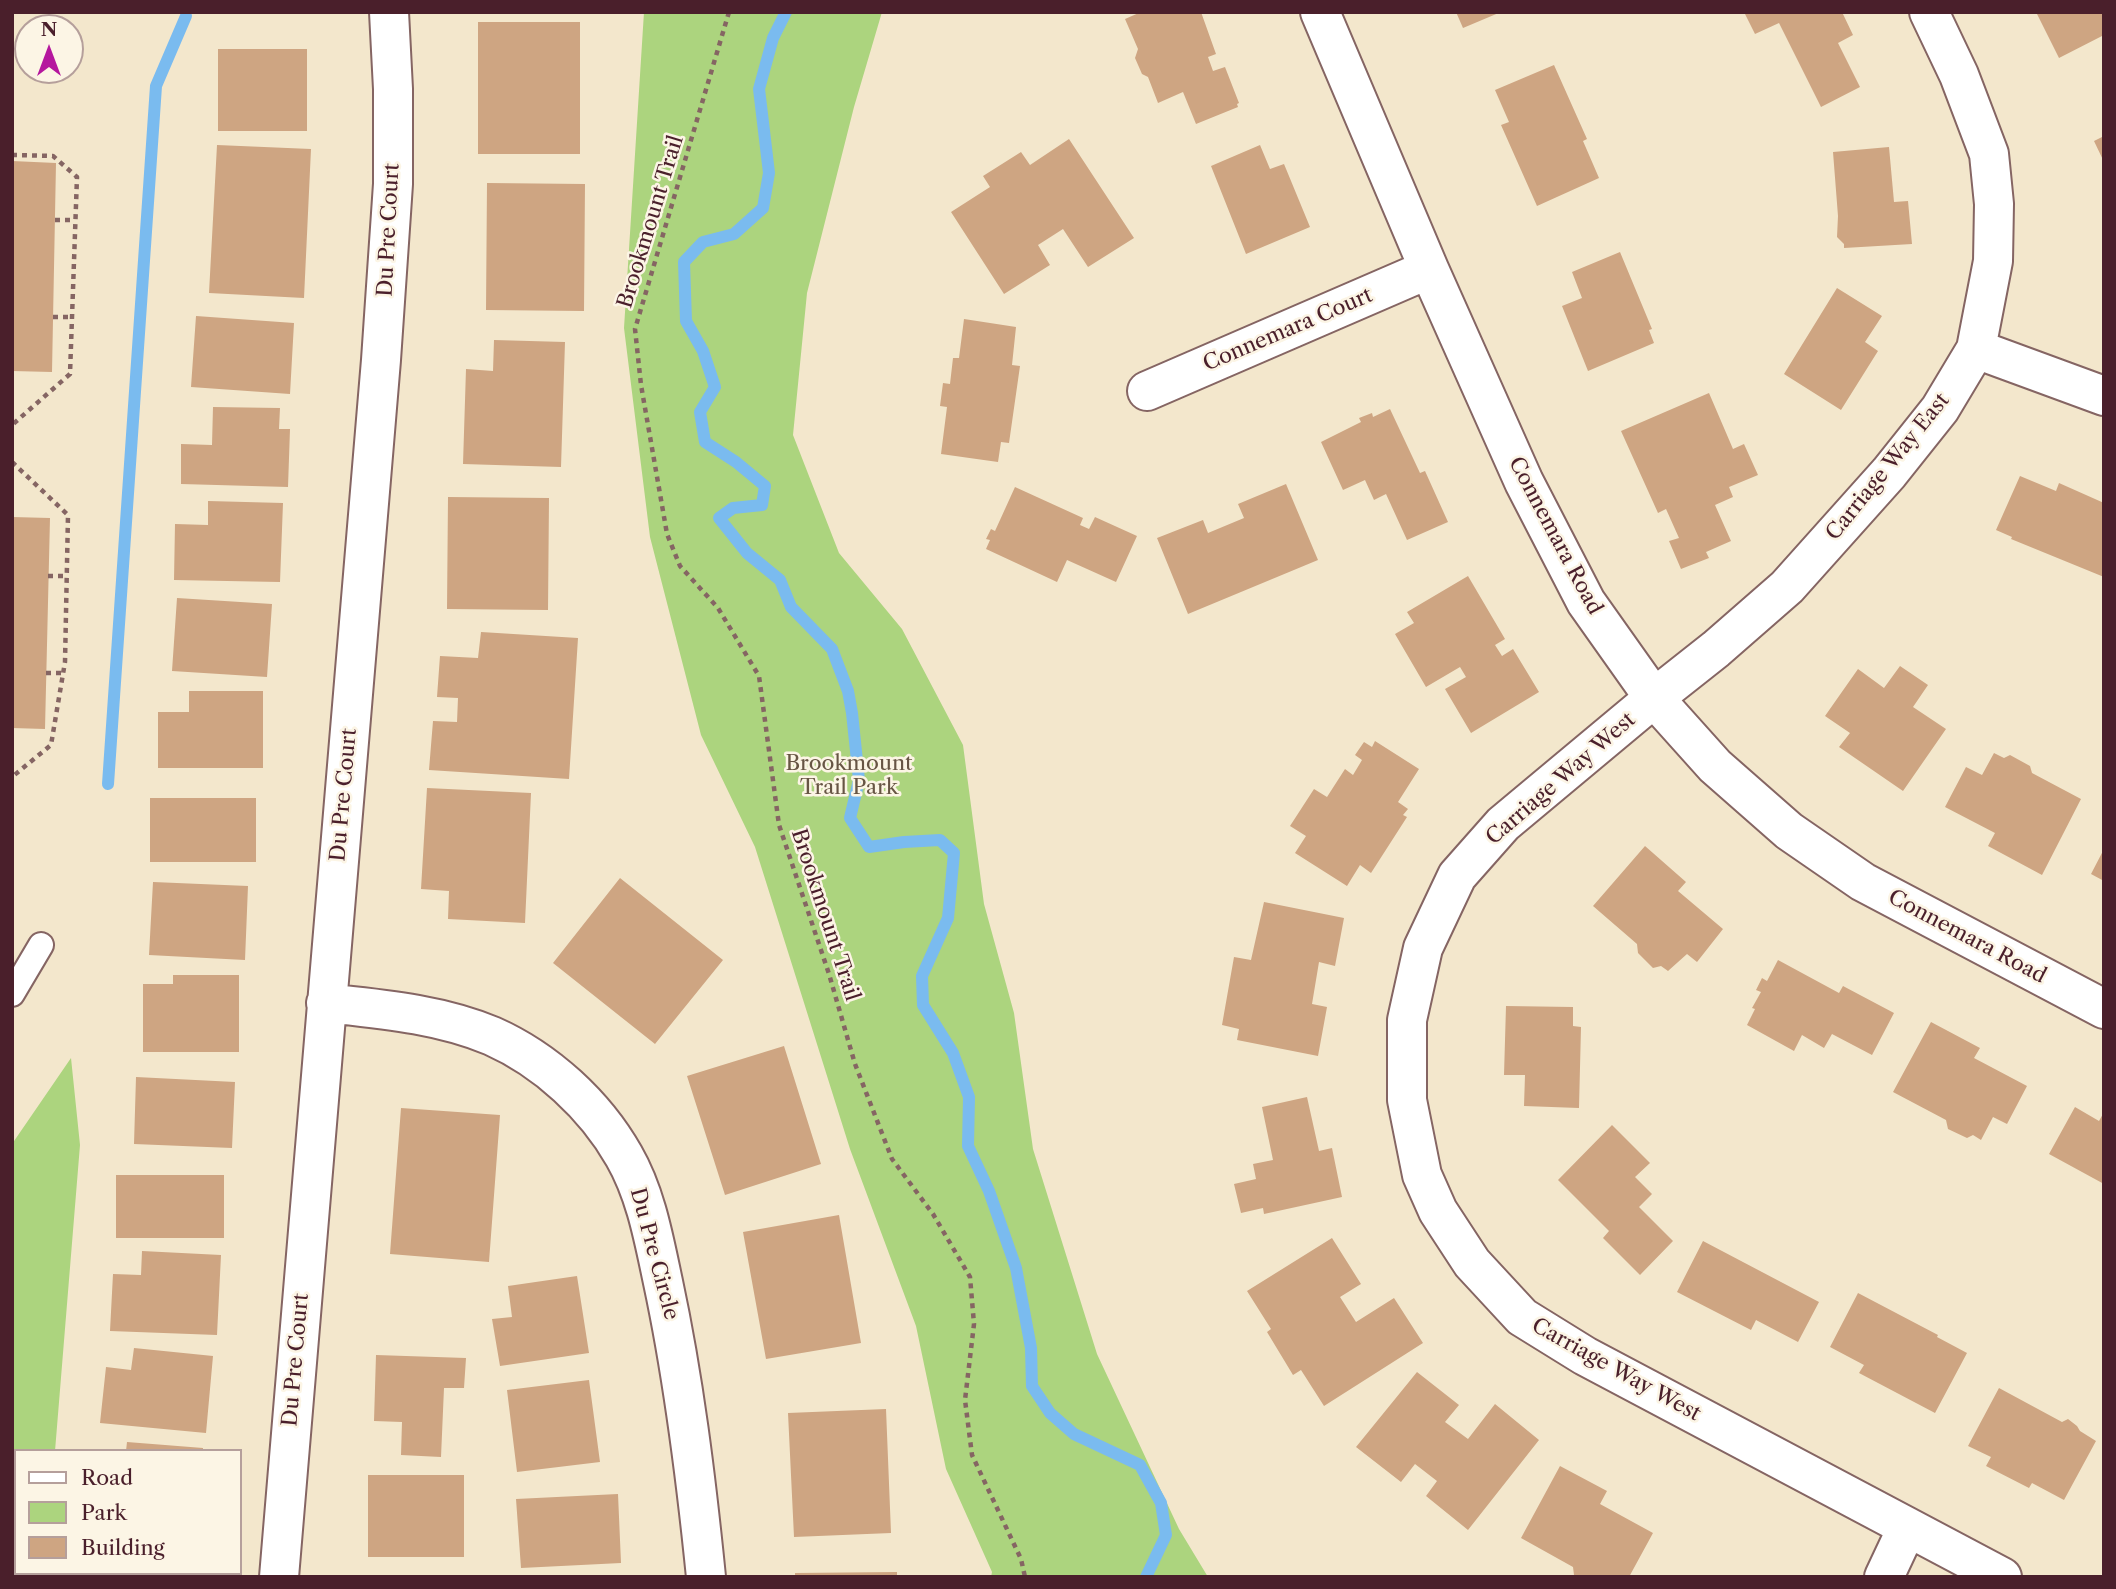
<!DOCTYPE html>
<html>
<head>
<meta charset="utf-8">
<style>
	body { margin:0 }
	#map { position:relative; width:2116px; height:1589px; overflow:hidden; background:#f3e7cc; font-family:"Libre Caslon Text",serif }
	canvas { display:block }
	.frame { position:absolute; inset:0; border:14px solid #4a1f2b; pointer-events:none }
	.legend { position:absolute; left:14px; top:1449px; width:228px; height:126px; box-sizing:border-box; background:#fcf5e5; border:2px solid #b59f9b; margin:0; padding:9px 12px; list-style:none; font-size:21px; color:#4a1f2b }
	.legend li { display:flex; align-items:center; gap:14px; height:35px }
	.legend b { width:35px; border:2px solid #b59f9b }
	.north { position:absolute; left:14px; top:14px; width:70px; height:70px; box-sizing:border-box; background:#fcf5e5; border:2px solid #b59f9b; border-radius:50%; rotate:0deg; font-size:19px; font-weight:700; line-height:28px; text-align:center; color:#4a1f2b }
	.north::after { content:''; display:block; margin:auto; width:24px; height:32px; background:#b5179e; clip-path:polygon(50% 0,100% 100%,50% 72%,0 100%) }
</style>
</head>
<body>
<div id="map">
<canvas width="2116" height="1589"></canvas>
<div class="frame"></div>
<ul class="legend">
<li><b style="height:9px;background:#fff"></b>Road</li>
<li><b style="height:19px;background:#acd47e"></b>Park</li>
<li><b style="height:19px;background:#cea582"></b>Building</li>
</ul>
<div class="north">N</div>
</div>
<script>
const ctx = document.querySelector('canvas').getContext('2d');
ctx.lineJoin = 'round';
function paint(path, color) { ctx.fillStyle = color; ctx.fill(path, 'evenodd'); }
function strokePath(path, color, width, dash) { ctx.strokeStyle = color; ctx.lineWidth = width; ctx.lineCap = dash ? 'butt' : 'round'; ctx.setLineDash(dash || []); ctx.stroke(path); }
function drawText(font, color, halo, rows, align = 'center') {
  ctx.font = font + ' "Libre Caslon Text",serif'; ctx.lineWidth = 5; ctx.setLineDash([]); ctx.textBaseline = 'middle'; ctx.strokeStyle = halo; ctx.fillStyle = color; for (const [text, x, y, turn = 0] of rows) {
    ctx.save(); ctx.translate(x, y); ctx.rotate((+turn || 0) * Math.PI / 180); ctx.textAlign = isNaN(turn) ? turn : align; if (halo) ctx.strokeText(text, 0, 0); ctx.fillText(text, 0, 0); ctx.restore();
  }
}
const green = new Path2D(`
	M644,12h238l-28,95 -47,186 -14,142 46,118 63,76 61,116 21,159 30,109 19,136 64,205 82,175 29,48h-217l1,-5 -46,-103 -30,-143 -66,-177 -95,-302 -54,-112 -51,-198 -26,-209z
	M71,1058l9,87 -25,306h-39v122h29l-1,4h-32v-433z`);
const stream = new Path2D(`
	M786,12l-13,26 -14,51 10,84 -6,35 -29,26 -31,8 -19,20 2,59 17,30 12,36 -15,25 5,30 31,20 29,24 -3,19 -29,3 -14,10 28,35 33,27 11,27 41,42 16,42 4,22 7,67 -9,38 19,29 35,-5 36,-2 14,13 -6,65 -26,58 1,29 30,48 16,44 -1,49 21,45 27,77 15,80 1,38 18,27 24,21 66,31 21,38 5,32 -20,42
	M108,784l48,-698 30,-70`);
const building = new Path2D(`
	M1141,12h60l15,42 -8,3 5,14 12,-4 14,36 -2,1 1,3 -42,17 -13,-32 -25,11 -10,-26 -6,-3 -7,-16 3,-9 -13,-30z
	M1456,12h45l-38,16z
	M1744,12h98l11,23 -15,8 22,44 -39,20 -42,-84 -24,11z
	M2036,12h68v23l-45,23z
	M478,22h102v132h-102z
	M218,49h89v82h-89z
	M1554,65l33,74 -4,2 16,37 -62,28 -36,-81 8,-3 -14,-32z
	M2104,136v26l-10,-21z
	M1069,139l65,99 -46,29 -25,-38 -25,16 12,20 -46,29 -53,-82 39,-25 -7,-11 38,-24 9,13z
	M217,145l94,4 -7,149 -95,-5z
	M1260,145l10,24 14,-5 26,63 -64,27 -35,-88z
	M1889,147l5,55 14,-1 4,43 -68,4v-4l-7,-7 1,-21 -5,-64z
	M12,161l44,2 -4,209 -40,-1z
	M487,183l98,1 -1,127 -98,-1z
	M1620,252l32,77 -3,1 5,13 -66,28 -26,-65 20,-8 -10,-26z
	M1837,288l45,28 -17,26 13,9 -37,59 -57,-36z
	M196,316l98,7 -4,71 -99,-7z
	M964,319l52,8 -4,38 8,1 -11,77 -8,-1 -3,20 -57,-8 6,-47 -7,-1 3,-23 7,1 3,-26h6z
	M494,340l71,2 -4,125 -98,-3 3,-95 27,2z
	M1709,393l24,56 11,-5 14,31 -29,12 4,10 -18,8 16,36 -25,11 3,6 -28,11 -12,-28 10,-3 -13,-29 -8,4 -37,-82z
	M213,407l67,1 -1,21h11l-2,58 -107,-3v-40l31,1z
	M1390,409l30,64 5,-2 23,51 -41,18 -21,-46 -12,6 -9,-20 -22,10 -22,-48 40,-20 -2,-4 13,-5 1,4z
	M2020,476l36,15 3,-8 45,20v74l-93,-38 1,-2 -16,-7z
	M1286,484l32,76 -130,54 -31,-76 46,-18 5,13 36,-15 -6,-14z
	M1015,487l68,31 -3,7 9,4 6,-12 42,19 -21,46 -49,-22 -10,22 -71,-33 4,-9 -4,-1 5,-10 4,2z
	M448,497l101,1 -1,112 -101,-1z
	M208,501l75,2 -3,79 -106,-2 1,-56 33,1z
	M12,517l38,1 -5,211 -33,-1z
	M1468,576l37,63 -10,6 7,11 11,-7 26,43 -68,41 -26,-44 21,-12 -6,-10 -34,20 -31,-53 19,-11 -7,-11z
	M177,598l95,6 -5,73 -95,-6z
	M481,632l97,6 -9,141 -140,-9 4,-49 24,1 1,-24 -21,-1 3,-41 38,2z
	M1900,666l28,19 -15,22 33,22 -43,62 -64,-44 11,-14 -25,-17 33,-47 26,19z
	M189,691h74v77h-105v-56h31z
	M1375,741l44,28 -21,33 10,7 -5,6 4,2 -36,56 -11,-8 -13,21 -52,-33 11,-17 -16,-10 24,-37 13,8 18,-28 8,6 9,-15 -7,-5 9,-13 8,5z
	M1994,753l10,5 6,-3 20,11 2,7 49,26 -39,76 -54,-29 7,-13 -50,-26 21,-40 16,8z
	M427,788l104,5 -6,130 -77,-4 1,-28 -28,-2z
	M150,798h106v64h-106z
	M1645,846l41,36 -8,9 45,38 -26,33 -10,-8 -19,17 -7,-5 -8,2 -15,-15 -1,-9 -44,-38z
	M2104,849v32l-13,-7z
	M620,878l103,82 -68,84 -102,-81z
	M153,882l95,4 -3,74 -96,-5z
	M1264,902l80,16 -9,48 -16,-4 -7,42 15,3 -9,49 -81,-16 2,-11 -17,-4 12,-68 17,3z
	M1778,960l61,33 4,-7 51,27 -22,42 -40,-21 -8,14 -22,-13 -8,16 -47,-26 8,-16 -3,-1 9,-16 -5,-2 6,-12 5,3z
	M173,975h66v77h-96v-68h30z
	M1506,1006l67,1v19l8,1 -2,81 -55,-2 1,-31h-21z
	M1931,1022l49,26 -6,10 53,28 -20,38 -14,-7 -12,23 -8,-5 -6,3 -19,-9 -2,-9 -53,-28z
	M784,1046l37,118 -96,31 -38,-119z
	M136,1077l99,5 -3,66 -98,-4z
	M1307,1097l12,54 13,-3 10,49 -78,17 -1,-6 -22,5 -7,-29 22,-5 -3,-15 20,-4 -11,-53z
	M2075,1107l24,14 5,-9v72l-55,-30z
	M401,1108l99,7 -11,147 -99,-8z
	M1612,1125l38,38 -15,14 17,17 -13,13 34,34 -33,34 -37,-37 6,-7 -51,-51z
	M116,1175h108v63h-108z
	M839,1215l22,128 -95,16 -23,-127z
	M1332,1238l29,46 -21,13 16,25 38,-24 29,45 -99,63 -23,-36 -8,5 -26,-43 4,-3 -24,-38z
	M1703,1241l116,61 -21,40 -42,-22 -5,10 -74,-38z
	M142,1251l79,4 -4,80 -107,-4 3,-57 28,1z
	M577,1276l12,77 -89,13 -8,-47 20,-2 -4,-31z
	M1858,1293l80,42 -1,2 30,16 -32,60 -76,-40 5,-8 -34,-18z
	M134,1348l79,8 -7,77 -106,-10 6,-56 25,3z
	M376,1355l90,3 -2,30h-20l-3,69 -40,-2 1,-33 -28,-1z
	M1417,1372l42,33 -14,17 23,17 27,-35 44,36 -71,90 -42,-34 11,-15 -22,-17 -14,18 -45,-35z
	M589,1380l11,82 -83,10 -10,-82z
	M1999,1388l63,34 6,-3 9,7 3,5 16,10 -32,59 -32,-17 -3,5 -43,-22 5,-9 -23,-11z
	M886,1409l5,124 -97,4 -6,-124z
	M127,1442l76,6v3h-77z
	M1560,1466l47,25 -7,13 53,29 -24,44h-52l-3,-2 -1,-8 -52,-29z
	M368,1475h96v82h-96z
	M618,1494l3,69 -100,5 -5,-69z
	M897,1572v5h-102v-4z
	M87,1573h105v4h-105z`);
const path = new Path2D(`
	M729,12l-94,317 6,56 26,149 13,32 38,42 41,68 20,149 50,149 26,90 37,95 41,55 37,63 4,47 -9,76 7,55 49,104 4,18
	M12,155l41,1 24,21 -7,197 -58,51
	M55,220h20
	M53,317h19
	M12,462l56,53 -3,147 -14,83 -39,32
	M48,576h18
	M46,673h16`);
const service = new Path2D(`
	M12,994l29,-49`);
const minor = new Path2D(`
	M1320,12l109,257 95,213 62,120 68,96 61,68 74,65 74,51 241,127
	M1929,12l30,63 30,79 5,50 -1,57 -17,88 -36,60 -51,64 -102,114 -71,62 -62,49 -151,126 -46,52 -34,72 -16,72v80l15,75 16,36 34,52 50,54 63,39 417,221
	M1976,349l128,47
	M1147,391l282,-122
	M326,1003c55,6 114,11 166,33 54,24 103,69 132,120 22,38 30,84 39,126 21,98 33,196 43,295
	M279,1577l102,-1217 12,-176v-95l-4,-77
	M1884,1577l23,-49`);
const streetNames = [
	["Brookmount Trail",651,222,-73],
	["Du Pre Court",389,230,-87],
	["Connemara Court",1288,330,-23],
	["Carriage Way East",1888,467,-51],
	["Connemara Road",1555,536,62],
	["Carriage Way West",1561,779,-41],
	["Du Pre Court",344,795,-85],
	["Brookmount Trail",825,915,72],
	["Connemara Road",1967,937,28],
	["Du Pre Circle",654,1254,75],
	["Du Pre Court",296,1360,-85],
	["Carriage Way West",1616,1370,29]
];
const parkNames = [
	["Brookmount",849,764],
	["Trail Park",849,788]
];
paint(green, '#acd47e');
strokePath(stream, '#7abbef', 12);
paint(building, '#cea582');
strokePath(service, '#856563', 28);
strokePath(minor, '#856563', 42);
strokePath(path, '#856563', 4.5, [5, 5]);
strokePath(service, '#fff', 24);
strokePath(minor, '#fff', 38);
drawText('21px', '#4a1f2b', '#fcf5e5', streetNames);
drawText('21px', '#675544', '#fcf5e5', parkNames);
</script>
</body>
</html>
